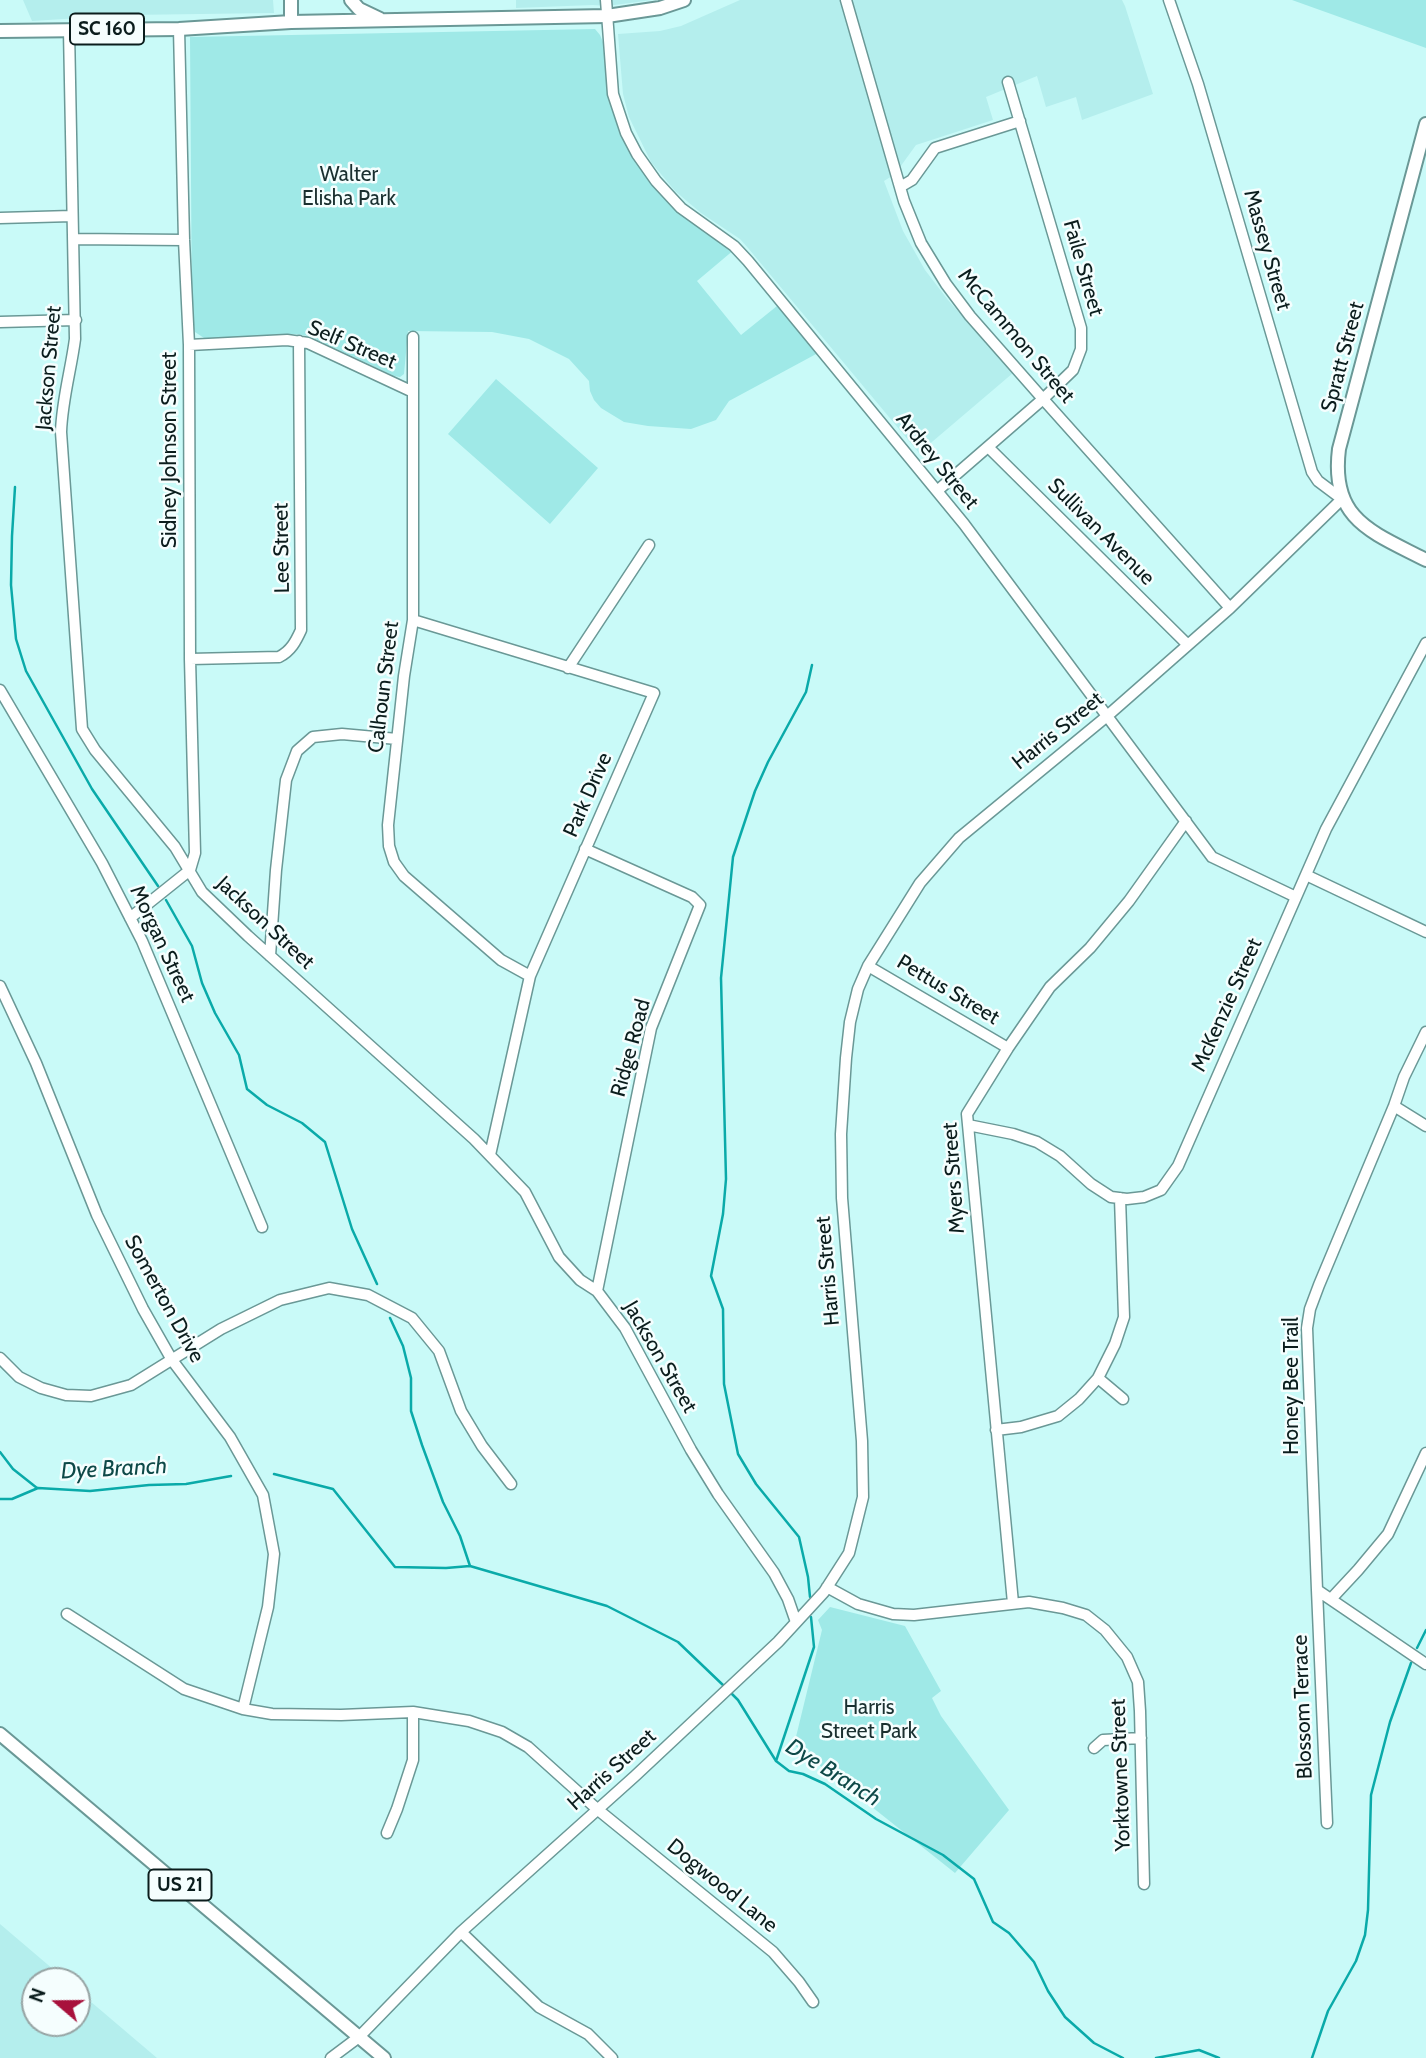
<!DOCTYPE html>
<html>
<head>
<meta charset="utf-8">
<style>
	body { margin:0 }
	#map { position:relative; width:1426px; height:2058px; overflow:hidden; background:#c9faf8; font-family:Cabin,sans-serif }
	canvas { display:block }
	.north { position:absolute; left:21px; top:1967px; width:70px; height:70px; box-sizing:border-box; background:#f5fefe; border:2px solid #97a4a4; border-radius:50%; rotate:290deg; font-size:19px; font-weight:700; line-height:28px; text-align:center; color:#0b1d1d }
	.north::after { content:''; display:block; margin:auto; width:24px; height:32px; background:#a8113c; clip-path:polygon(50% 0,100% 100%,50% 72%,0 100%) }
</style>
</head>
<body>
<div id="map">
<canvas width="1426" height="2058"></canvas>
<div class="north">N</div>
</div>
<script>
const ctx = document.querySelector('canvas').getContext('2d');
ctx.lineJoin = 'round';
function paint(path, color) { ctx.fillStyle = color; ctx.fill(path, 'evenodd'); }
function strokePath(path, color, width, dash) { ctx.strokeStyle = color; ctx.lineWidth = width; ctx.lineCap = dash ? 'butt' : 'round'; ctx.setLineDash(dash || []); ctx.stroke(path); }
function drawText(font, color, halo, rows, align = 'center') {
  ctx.font = font + ' Cabin,sans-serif'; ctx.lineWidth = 5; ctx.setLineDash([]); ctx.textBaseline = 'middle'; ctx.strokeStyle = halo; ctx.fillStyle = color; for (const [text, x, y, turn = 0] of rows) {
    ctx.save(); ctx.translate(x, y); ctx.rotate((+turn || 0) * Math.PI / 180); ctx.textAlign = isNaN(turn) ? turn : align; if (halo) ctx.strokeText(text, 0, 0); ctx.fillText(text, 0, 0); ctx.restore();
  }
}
const built = new Path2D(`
	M23,0h250l1,13 -146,2 -96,6z
	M516,0h136l-45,6 -14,-1 -77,3z
	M740,0h382l3,6 28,88 -71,26 -6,-23 -30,10 -9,-31 -51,21 7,23 -77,25 -21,29 -11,7 19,50 22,39 23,30 65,73 -94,80 -171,-205 -8,-9 -39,-26 -26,-22 -24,-29 -22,-45 -6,-23 -5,-60 42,-3 21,-5z
	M0,1924l67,57h-32v42h42v-33l80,68h-157z`);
const green = new Path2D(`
	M1292,0h134v48z
	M595,29l5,6 8,19 10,63 50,81 67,51 -38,32 44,54 36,-29 41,47 -89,48 -13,19 -25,9 -43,-3 -24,-4 -23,-14 -7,-8 -4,-9 -1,-10 -20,-22 -40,-20 -37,-7 -84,-1 -4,43 -4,3 -6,-1 -85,-40 -14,-2 -88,6 -12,-8 -3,-9 -2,-286z
	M496,379l102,89 -48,56 -102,-90z
	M830,1607l75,19 36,65 -9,7 9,18 68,94 -54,63 -161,-128 28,-115 -4,-10z`);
const stream = new Path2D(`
	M15,487l-3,49 -1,49 5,54 10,32 66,118 66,97
	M166,900l26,46 10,37 13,30 24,42 8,34 20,16 35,18 23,19 27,87 25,55
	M390,1318l13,28 8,32v33l11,34 21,57 17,34 10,30
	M0,1452l13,17 24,19
	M274,1474l59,15 62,78 51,1 24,-2 137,40 71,36 46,44
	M0,1499h12l26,-11 52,3 59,-6 37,-1 45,-8
	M810,1597l-2,-20 -9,-40 -43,-53 -18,-30 -14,-70 -1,-75 -12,-33 12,-62 3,-35 -5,-201 12,-121 22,-66 13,-29 38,-70 6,-27
	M1417,1648l9,-18
	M729,1691l9,9 38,61 13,10 14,3 22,10 51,35 67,36 31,24 19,43 16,11 25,29 14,29 17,26 29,26 29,15
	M776,1761l38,-114 -3,-30
	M1156,2058l43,-8 20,8
	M1312,2058l16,-47 28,-50 9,-26 3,-25 3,-115 19,-73 21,-59`);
const minor = new Path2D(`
	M606,0l7,94 13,39 11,21 19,27 25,27 53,38 14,15 216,263 248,333 84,40
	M846,0l58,201 17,42 25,41 24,32 73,83 187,209
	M69,30l6,309c-4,31 -13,61 -14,93l21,297 13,21 80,97 27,45 46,44 226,203 51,53 34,65 21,23 17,11 28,37 66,122 27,44 56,79 14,26 8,23
	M900,187l12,-7 23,-32 85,-27
	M0,218l72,-2
	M73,239l111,1
	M0,322l76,-2
	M413,337v283l-9,56 -16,149 1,21 5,16 10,14 97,84 29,16
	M189,345l98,-5 21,3 105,49
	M988,447l200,198
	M937,491l106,-92 30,-29 8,-21v-21l-73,-246
	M413,620l241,73 -124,283 -40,179
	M190,659l89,-2c12,-6 17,-16 22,-27l-2,-289
	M568,668l81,-123
	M0,690l102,173 40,78 120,286
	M585,849l107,48 8,8 -49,123 -54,263
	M1306,875l120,57
	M130,918l60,-48 5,-17 -5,-194 -1,-314 -5,-105 -5,-211
	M270,956l6,-86 10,-90 11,-29 16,-14 29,-3 55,5
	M868,966l140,82
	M0,986l36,77 61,152 46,94 29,51 58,77 33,58 11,59 -6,53 -25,102
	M1426,1032l-22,45 -10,29 -75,179 -9,24 -3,19 10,262 109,74
	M1394,1106l32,20
	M968,1125l45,9 24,8 23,14 31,28 20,13 16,2 17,-2 17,-7 17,-24 148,-337 100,-186
	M0,1358l19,19 22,11 25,7 25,1 40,-11 90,-56 59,-29 49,-12 39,7 44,23 27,33 22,60 21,35 29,38
	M1098,1378l25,21
	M996,1430l25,-3 37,-11 21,-17 19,-21 17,-34 9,-27 -4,-119
	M827,1587l31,17 35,10 21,1 115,-13 34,6 23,7 19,15 22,27 11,25 2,29 4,173
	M1317,1590l10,233
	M1331,1599l27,-29 30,-36 38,-81
	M1013,1603l-46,-489 41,-66 42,-61 40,-39 39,-47 57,-80
	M67,1614l117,75 59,20 29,5 69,1 72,-3 56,9 33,11 26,15 69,62 176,143 26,30 14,20
	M1094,1748l9,-8 38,-2
	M387,1833l10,-24 16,-49v-48
	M461,1932l78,75 49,27 24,24
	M331,2058l28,-21 102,-105 174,-156 143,-134 46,-50 25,-39 14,-56 -1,-56 -20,-243 -1,-64 5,-76 4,-36 8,-33 10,-23 52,-83 39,-45 147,-121 124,-109 112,-109 -24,-18 -6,-9 -114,-388 -29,-84`);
const major = new Path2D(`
	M291,0v22
	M351,0l8,9 21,10
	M0,31l179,-2 112,-7 316,-6 53,-8 24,-8
	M1426,124l-87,325c-9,71 33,83 87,111
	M0,1734l384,324`);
const shields = [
	[107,29,74],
	[180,1885,63]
];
const shieldNames = [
	["SC 160",107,29],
	["US 21",180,1885]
];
const parkNames = [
	["Walter",349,175],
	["Elisha Park",349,199],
	["Harris",869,1708],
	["Street Park",869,1732]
];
const streetNames = [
	["Massey Street",1267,250,74],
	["Faile Street",1083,268,74],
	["McCammon Street",1016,336,50],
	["Self Street",352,345,23],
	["Spratt Street",1343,357,-75],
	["Jackson Street",49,368,-85],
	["Sidney Johnson Street",170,450,-90],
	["Ardrey Street",937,461,51],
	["Sullivan Avenue",1101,532,45],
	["Lee Street",282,548,-91],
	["Calhoun Street",384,687,-83],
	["Harris Street",1058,731,-39],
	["Park Drive",588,795,-66],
	["Jackson Street",265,923,43],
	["Morgan Street",162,944,65],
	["Pettus Street",948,990,31],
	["McKenzie Street",1227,1005,-66],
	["Ridge Road",631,1048,-75],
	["Myers Street",954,1178,-94],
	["Harris Street",828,1271,-95],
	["Somerton Drive",164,1299,61],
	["Jackson Street",660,1357,60],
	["Honey Bee Trail",1292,1386,-90],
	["Blossom Terrace",1303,1707,-92],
	["Harris Street",612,1770,-42],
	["Yorktowne Street",1121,1775,-92],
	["Dogwood Lane",722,1886,39]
];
const waterNames = [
	["Dye Branch",114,1469,-3],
	["Dye Branch",833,1773,32]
];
paint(built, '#b4eeed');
paint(green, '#9fe9e7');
strokePath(stream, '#0aaaa9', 2.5);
strokePath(minor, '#6a9896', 13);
strokePath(major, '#6a9896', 16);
strokePath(minor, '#fff', 10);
strokePath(major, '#fff', 12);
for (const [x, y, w] of shields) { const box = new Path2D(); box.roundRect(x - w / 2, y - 15.5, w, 31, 5); ctx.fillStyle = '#f5fefe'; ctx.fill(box); strokePath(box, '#0b1d1d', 2); }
drawText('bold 19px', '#0b1d1d', null, shieldNames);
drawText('21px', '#1a3030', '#f5fefe', parkNames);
drawText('21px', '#0b1d1d', '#f5fefe', streetNames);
drawText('italic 23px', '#0e4948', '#f5fefe', waterNames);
</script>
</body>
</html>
